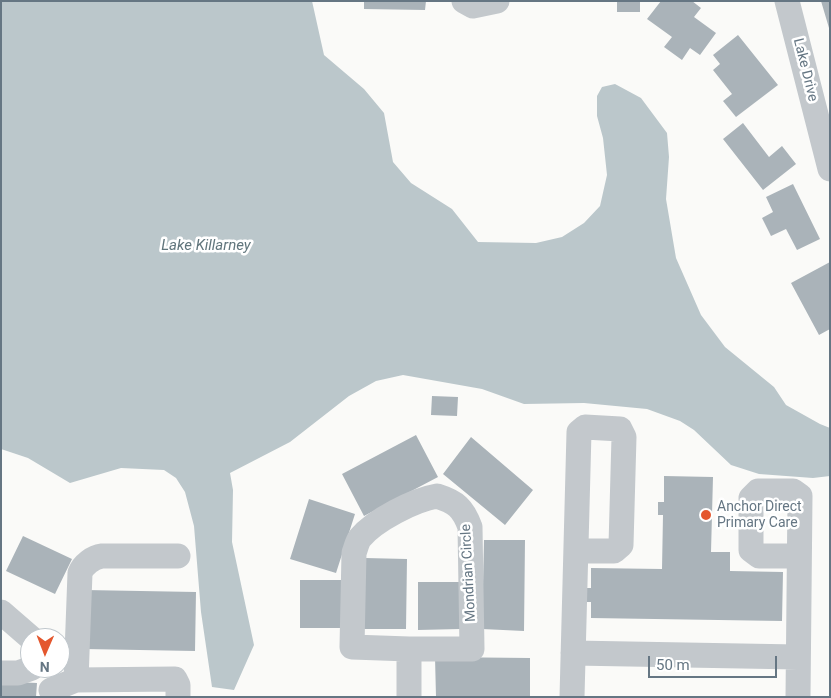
<!DOCTYPE html>
<html>
<head>
<meta charset="utf-8">
<style>
	body { margin:0 }
	#map { position:relative; width:831px; height:698px; overflow:hidden; background:#fafaf8; font-family:Roboto,sans-serif }
	canvas { display:block }
	.frame { position:absolute; inset:0; border:2px solid #657683; pointer-events:none }
	.north { position:absolute; left:20px; top:628px; width:50px; height:50px; box-sizing:border-box; background:#fff; border:1px solid #c1c8cd; border-radius:50%; rotate:181deg; font-size:14px; font-weight:700; line-height:20px; text-align:center; color:#657683 }
	.north::after { content:''; display:block; margin:auto; width:18px; height:22px; background:#e4572e; clip-path:polygon(50% 0,100% 100%,50% 72%,0 100%) }
	.scale { position:absolute; left:648px; top:656px; width:129px; height:22px; box-sizing:border-box; border:2px solid #657683; border-top:0; padding-left:6px; font-size:15px; line-height:18px; white-space:nowrap; color:#657683; -webkit-text-stroke:4px #fff; paint-order:stroke }
</style>
</head>
<body>
<div id="map">
<canvas width="831" height="698"></canvas>
<div class="frame"></div>
<div class="north">N</div>
<div class="scale">50 m</div>
</div>
<script>
const ctx = document.querySelector('canvas').getContext('2d');
ctx.lineJoin = 'round';
function paint(path, color) { ctx.fillStyle = color; ctx.fill(path, 'evenodd'); }
function strokePath(path, color, width, dash) { ctx.strokeStyle = color; ctx.lineWidth = width; ctx.lineCap = dash ? 'butt' : 'round'; ctx.setLineDash(dash || []); ctx.stroke(path); }
function drawText(font, color, halo, rows, align = 'center') {
  ctx.font = font + ' Roboto,sans-serif'; ctx.lineWidth = 5; ctx.setLineDash([]); ctx.textBaseline = 'middle'; ctx.strokeStyle = halo; ctx.fillStyle = color; for (const [text, x, y, turn = 0] of rows) {
    ctx.save(); ctx.translate(x, y); ctx.rotate((+turn || 0) * Math.PI / 180); ctx.textAlign = isNaN(turn) ? turn : align; if (halo) ctx.strokeText(text, 0, 0); ctx.fillText(text, 0, 0); ctx.restore();
  }
}
const water = new Path2D(`
	M1,1h311l12,54 40,34 20,24 9,49 18,21 41,26 26,33 58,1 26,-6 22,-14 16,-17 7,-31 -4,-37 -6,-22v-20l5,-9 13,-3 26,14 26,35 2,24 -3,42 10,59 25,57 24,32 49,40 12,18 34,19 10,4v48l-17,2 -54,-4 -28,-9 -37,-35 -14,-9 -33,-12 -63,-6 -60,1 -42,-15 -79,-14 -27,6 -27,15 -59,46 -60,31 3,17 -1,52 22,103 -20,45 -22,-3 -11,-75 -7,-86 -9,-34 -9,-14 -12,-8 -43,-2 -51,15 -42,-25 -27,-9z`);
const building = new Path2D(`
	M364,1h62l-1,9 -61,-1z
	M617,1h23v11h-23z
	M661,1h31l9,7 -7,9 22,16 -16,22 -10,-7 -8,12 -18,-13 8,-10 -25,-18z
	M821,1h9v27h-1z
	M738,35l40,50 -42,32 -13,-16 9,-7 -19,-24 7,-6 -7,-9z
	M743,123l26,34 13,-11 14,18 -33,26 -40,-51z
	M793,184l27,55 -23,11 -11,-21 -15,7 -9,-18 11,-6 -7,-15z
	M830,262v67l-11,6 -28,-52z
	M432,396l26,1 -1,19 -26,-1z
	M416,435l22,42 -74,39 -22,-42z
	M471,437l62,53 -28,35 -62,-51z
	M664,476l49,1 -2,75h19v19l53,1 -1,49 -191,-3v-16h-7v-14h7v-20l71,1 1,-54h-5v-13h6z
	M309,499l46,15 -19,59 -46,-14z
	M23,536l49,23 -17,35 -49,-23z
	M484,540h41l-1,91 -42,-2z
	M365,558l42,1 -1,70h-42z
	M300,580h41v48h-41z
	M418,582h41l1,47 -42,1z
	M85,590l111,2 -1,59 -111,-2z
	M435,657l95,1v39h-94z
	M1,676l14,6 22,1 -1,14h-35z`);
const minor = new Path2D(`
	M464,1l9,5 24,-5
	M787,1l43,168
	M437,496c19,6 26,12 33,31l2,122h-63l-57,-2 2,-94c2,-5 3,-11 6,-15 15,-18 54,-38 77,-42z
	M1,612l30,26
	M573,653l225,4
	M1,673h17l14,-5
	M76,680l4,-107c3,-8 13,-16 22,-17h76
	M51,690l25,-10 99,-1 3,6v12
	M409,697v-48
	M572,697l7,-265 6,-5 35,2 4,8 -3,108 -7,6h-38
	M798,697l2,-201 -7,-5h-35l-7,7v52l8,6h40`);
const markers = [
	[706,515,6,"#e4572e"]
];
const streetNames = [
	["Lake Drive",805,70,76],
	["Mondrian Circle",469,573,-93]
];
const poiNames = [
	["Anchor Direct",717,507],
	["Primary Care",717,523]
];
const waterNames = [
	["Lake Killarney",206,246]
];
paint(water, '#bbc7cb');
paint(building, '#aab3b9');
strokePath(minor, '#c3c8cc', 25);
for (const [x, y, r, color] of markers) { const dot = new Path2D(); dot.arc(x, y, r, 0, 2 * Math.PI); ctx.fillStyle = color; ctx.fill(dot); strokePath(dot, '#fff', 2); }
drawText('14px', '#657683', '#fff', streetNames);
drawText('14px', '#657683', '#fff', poiNames, 'left');
drawText('italic 15px', '#60757c', '#fff', waterNames);
</script>
</body>
</html>
